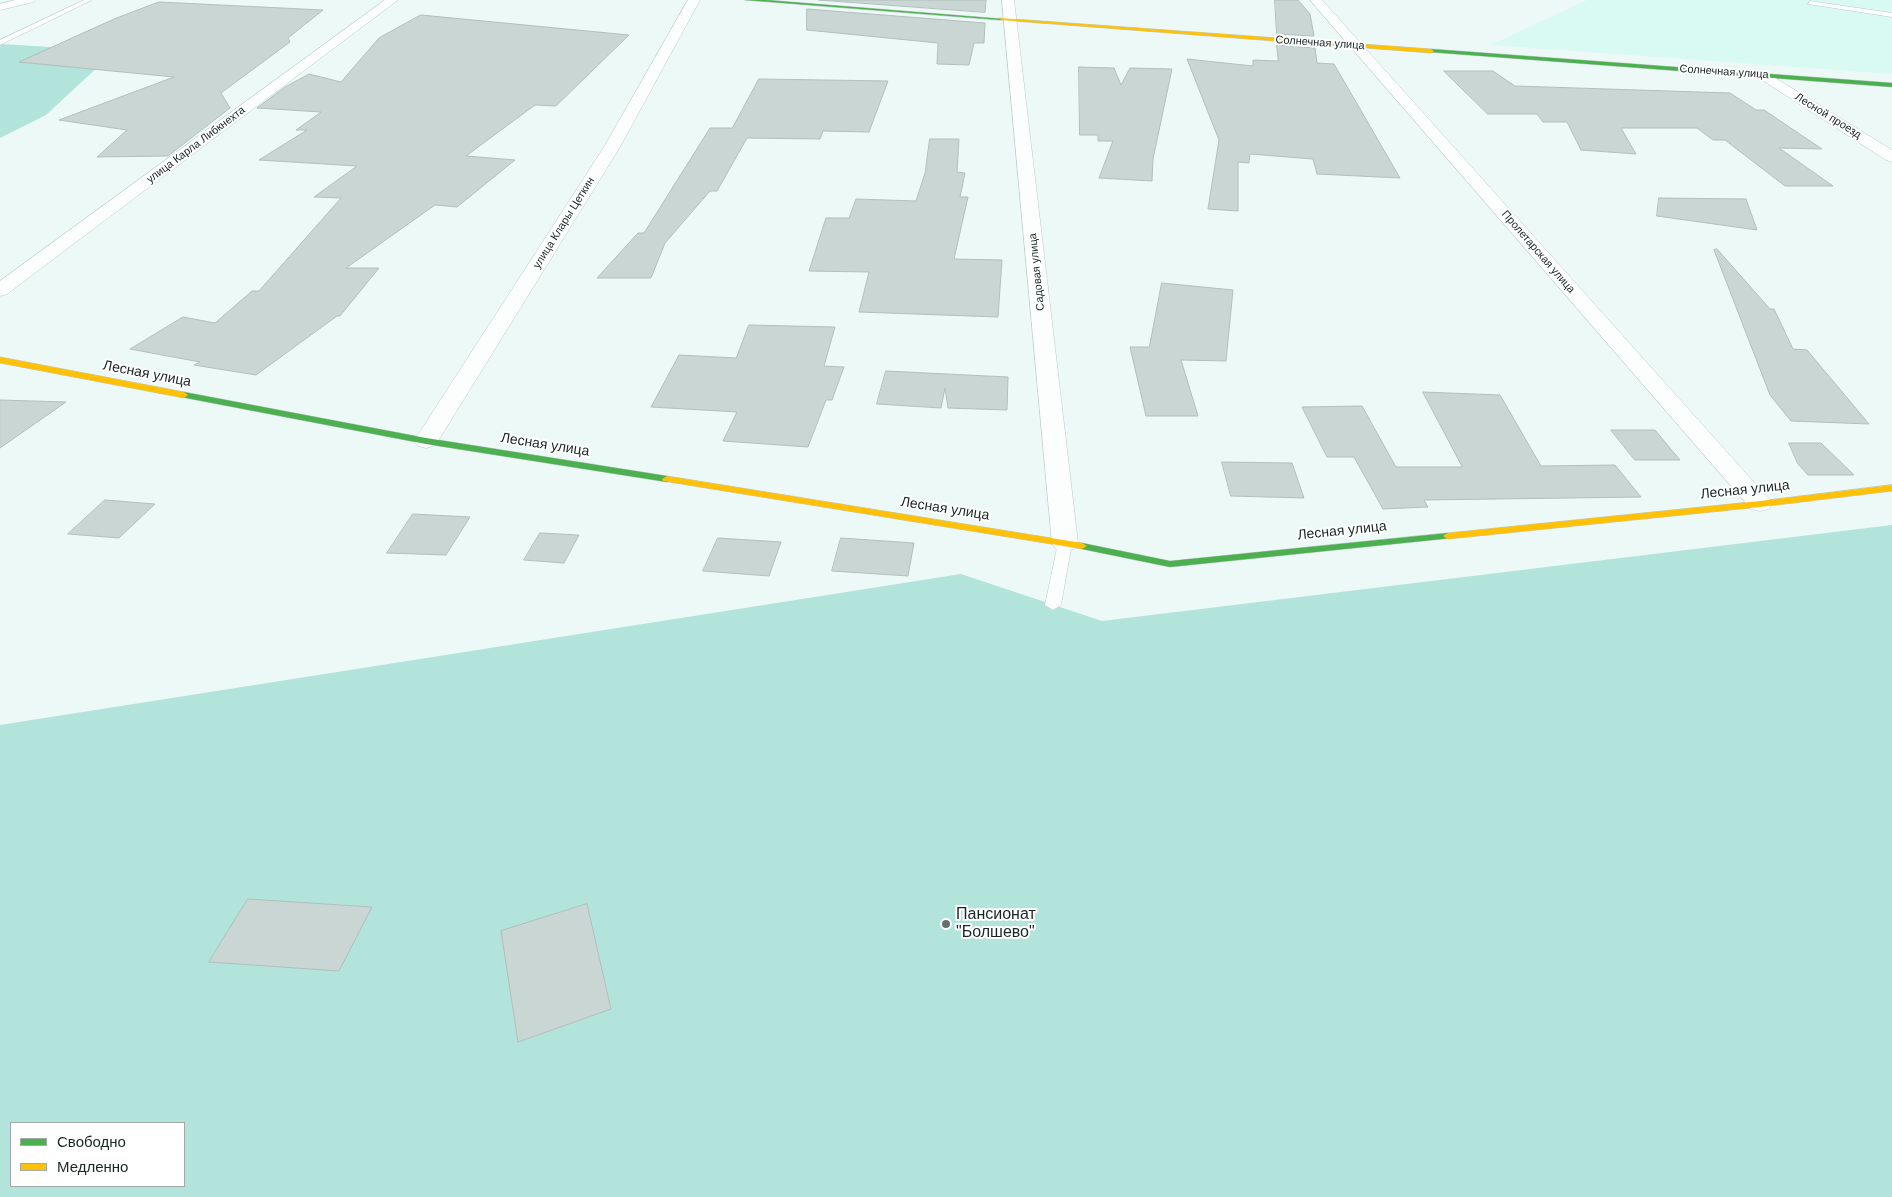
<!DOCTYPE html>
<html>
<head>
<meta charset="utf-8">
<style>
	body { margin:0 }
	#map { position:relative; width:1892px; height:1197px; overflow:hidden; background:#ecf9f6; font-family:Arial,sans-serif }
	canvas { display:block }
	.legend { position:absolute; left:10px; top:1122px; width:175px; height:65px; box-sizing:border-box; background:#fff; border:1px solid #a3a9a7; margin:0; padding:6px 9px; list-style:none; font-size:15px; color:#182724 }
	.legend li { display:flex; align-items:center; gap:10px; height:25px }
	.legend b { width:25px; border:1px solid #a3a9a7 }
</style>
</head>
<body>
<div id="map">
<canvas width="1892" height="1197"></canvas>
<ul class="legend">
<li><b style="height:6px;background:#4caf50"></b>Свободно</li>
<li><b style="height:6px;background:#ffc107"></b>Медленно</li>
</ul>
</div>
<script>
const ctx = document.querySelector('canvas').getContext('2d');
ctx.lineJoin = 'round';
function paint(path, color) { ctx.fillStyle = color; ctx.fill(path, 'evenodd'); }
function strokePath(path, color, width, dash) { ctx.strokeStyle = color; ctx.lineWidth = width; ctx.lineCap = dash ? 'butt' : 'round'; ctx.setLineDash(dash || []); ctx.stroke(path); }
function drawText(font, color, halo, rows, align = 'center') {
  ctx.font = font + ' Arial,sans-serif'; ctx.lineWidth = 4; ctx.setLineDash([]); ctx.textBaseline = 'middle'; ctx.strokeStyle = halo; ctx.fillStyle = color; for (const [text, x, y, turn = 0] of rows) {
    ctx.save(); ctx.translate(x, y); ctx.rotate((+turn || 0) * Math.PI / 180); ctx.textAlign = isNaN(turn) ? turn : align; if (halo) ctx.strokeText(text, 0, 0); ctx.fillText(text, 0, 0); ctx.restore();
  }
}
const built = new Path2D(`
	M1587,0h305v74l-401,-29z`);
const forest = new Path2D(`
	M0,45l1,-1 114,7 -69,64 -46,23z
	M1892,525v672h-1892v-472l961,-151 141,47zM11,1123h173v63h-173z`);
const building = new Path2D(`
	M819,0h167l-1,12z
	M1275,0h23l12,14 4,22 -37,-2z
	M159,2l164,8 -35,28 2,4 -69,51 9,15 -62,48 -71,1 30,-27 -68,-10 115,-43 -155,-15 95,-43z
	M807,9l178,14 -1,20h-10l-5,22 -32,-1 1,-21 -131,-13z
	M421,15l208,20 -73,71 -21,-1 -69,51 49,4 -58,47 -22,-2 -89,63h33l-39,48h-3l-81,59 -62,-10 6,-3 -70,-13 53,-32 32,6 37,-32h7l82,-93 -27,-1 43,-31 -98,-6 48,-30h-11l25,-18 -64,-4 28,-21 24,-13 32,8 38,-44z
	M1277,45l38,3 2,15 17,1 66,114 -83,-4 -4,-15 -63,-5 -1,9 -11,-1v49l-30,-2 11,-69 -32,-81 66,7v-6l25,1z
	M1079,67l35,1 7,17 9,-17 42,1 -19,90 -1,22 -53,-3 14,-37h-15v-6h-18z
	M1444,71h49l22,15 215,7 26,17h8l58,39 -43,-1 54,38h-48l-60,-46h-12l-16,-12h-76l15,26 -55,-4 -14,-28h-24l-6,-8h-49z
	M759,79l129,2 -19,51 -46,-1 -3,8 -73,-1 -30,53h-7l-45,52 -14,35h-54l41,-45h6l66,-105h22z
	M930,139h29l-2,33 8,1 -5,24h8l-14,62 48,1 -4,57 -139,-5 10,-40 -60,-1 17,-53h23l7,-19 60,2 9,-28z
	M1659,198l87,1 11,31 -100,-14z
	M1717,249l53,60h4l19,40 14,1 62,74 -78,-3 -21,-26 -56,-145z
	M1162,283l71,7 -7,71 -45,-1 17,56h-52l-16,-69h19z
	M749,325l86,2 -11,39 20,1 -12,33h-6l-18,47 -85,-6 14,-29 -86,-5 28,-52 57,3z
	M886,371l122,6 -1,33 -59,-2 -3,-20 -4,20 -64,-4z
	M1423,392l77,3 41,71 74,-1 26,32 -217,3 4,7 -45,2 -29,-52h-27l-25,-50 60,-1 34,61h66z
	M0,400l66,2 -66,46z
	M1611,430h44l25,30h-45z
	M1789,443h32l33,32h-46l-10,-11z
	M1222,462l70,1 12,35 -73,-2z
	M105,500l50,4 -36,34 -51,-4z
	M413,514l57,3 -24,38 -59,-2z
	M540,533l39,2 -15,28 -40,-3z
	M718,538l63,4 -12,34 -66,-5z
	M841,538l73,5 -6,33 -76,-5z
	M248,899l124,8 -33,64 -130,-9z
	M587,904l24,105 -93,33 -17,-111z`);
const lane = new Path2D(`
	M84,0h8l-92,45v-5z
	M1810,1l82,12v4l-84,-13z
	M1065,539l7,4 -11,62 -8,5 -8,-5 13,-62z`);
const street = new Path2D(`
	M15,0h21l-2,2 -34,8v-6z
	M385,0h13l-391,294 -7,2v-15z
	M688,0h12l-80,147 -182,294 -4,5 -8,2 -8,-2 -4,-5 190,-294z
	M1002,0h12l64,543 -4,6 -9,2 -9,-2 -4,-6z
	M1310,0h12l447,499 3,5 -3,5 -9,2 -9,-2z
	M1764,71l128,79v12l-6,-2 -127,-82 -2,-3z`);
const fast = new Path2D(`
	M745,0h21l237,19 -2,1z
	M1431,49l461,34v4l-463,-35z
	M184,392l242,46 241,38 5,3 -5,3 -241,-38 -245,-47v-4z
	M1448,533l5,3 -1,2 -282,29 -88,-18 -5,-3 5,-3 88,18z`);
const slow = new Path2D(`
	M999,18l432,31 3,2 -3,2 -430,-33z
	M0,357l184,35 4,3 -4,3 -184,-35z
	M667,476l415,67 5,3 -5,3 -419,-68 -1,-2z
	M1892,485v6l-132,16 -312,32 -5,-3 5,-3 312,-32z`);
const markers = [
	[946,924,5,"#62706e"]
];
const farStreetnames = [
	["Солнечная улица",1320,43,4],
	["Солнечная улица",1724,72,4],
	["Лесной проезд",1828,116,32],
	["улица Карла Либкнехта",196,145,-37],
	["улица Клары Цеткин",564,223,-58],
	["Пролетарская улица",1538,252,49],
	["Садовая улица",1037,272,-96]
];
const streetNames = [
	["Лесная улица",147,374,11],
	["Лесная улица",545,445,9],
	["Лесная улица",1745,490,-6],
	["Лесная улица",945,509,9],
	["Лесная улица",1342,531,-6]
];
const nearPoinames = [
	["Пансионат",956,915],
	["\"Болшево\"",956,933]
];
paint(built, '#d9f9f3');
paint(forest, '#b3e4dc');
paint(building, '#c9d6d3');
strokePath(building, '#b2bfbd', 1);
strokePath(lane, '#bdcac7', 1);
strokePath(street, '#bdcac7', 1);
strokePath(fast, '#bdcac7', 1);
strokePath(slow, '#bdcac7', 1);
paint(lane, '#fcfefe');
paint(street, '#fcfefe');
paint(fast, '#4caf50');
paint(slow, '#ffc107');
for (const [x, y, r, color] of markers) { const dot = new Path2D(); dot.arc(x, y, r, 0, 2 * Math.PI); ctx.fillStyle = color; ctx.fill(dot); strokePath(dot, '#fff', 2); }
drawText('11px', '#182724', '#fff', farStreetnames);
drawText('14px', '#182724', '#fff', streetNames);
drawText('16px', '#182724', '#fff', nearPoinames, 'left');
</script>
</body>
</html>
